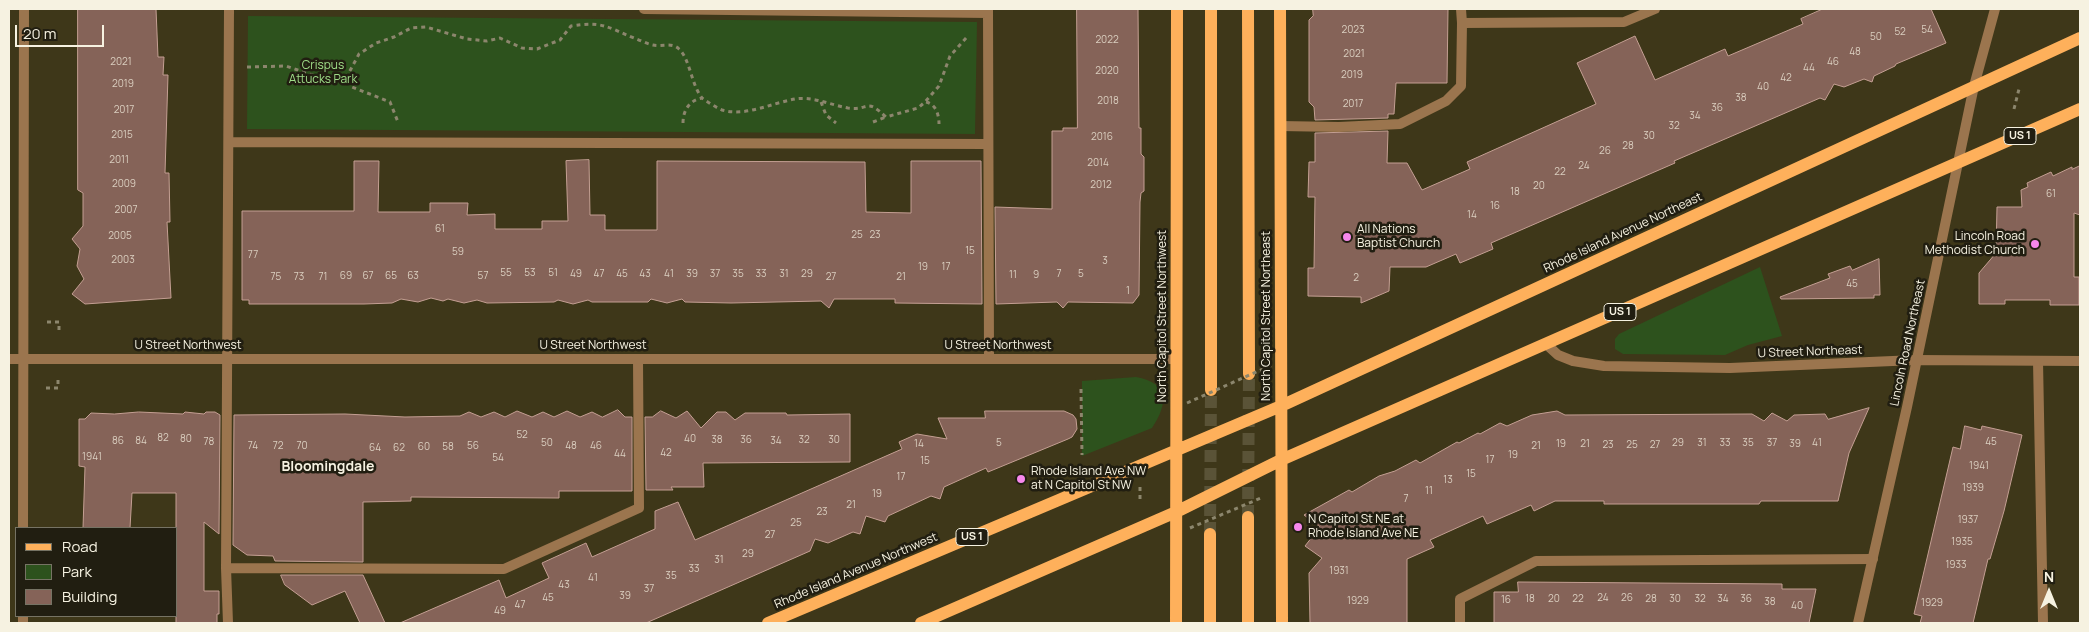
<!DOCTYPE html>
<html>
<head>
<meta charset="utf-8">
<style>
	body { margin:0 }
	#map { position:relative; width:2089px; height:632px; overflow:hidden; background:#3e3719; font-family:Manrope,sans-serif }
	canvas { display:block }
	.frame { position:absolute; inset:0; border:10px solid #f6f2e1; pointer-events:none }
	.legend { position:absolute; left:15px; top:527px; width:162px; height:90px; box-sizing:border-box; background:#211e11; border:1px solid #767364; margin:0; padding:6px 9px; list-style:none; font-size:15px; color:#f6f2e1 }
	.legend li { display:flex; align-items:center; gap:10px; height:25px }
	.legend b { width:25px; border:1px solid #767364 }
	.north { position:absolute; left:2024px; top:567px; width:50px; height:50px; -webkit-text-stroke:4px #211e11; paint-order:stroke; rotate:0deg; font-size:14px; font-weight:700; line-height:20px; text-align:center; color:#f6f2e1 }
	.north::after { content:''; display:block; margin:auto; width:18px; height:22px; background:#f6f2e1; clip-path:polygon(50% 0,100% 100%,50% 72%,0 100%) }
	.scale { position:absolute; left:15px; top:25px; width:89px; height:22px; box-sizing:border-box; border:2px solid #f6f2e1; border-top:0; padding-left:6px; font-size:15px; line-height:18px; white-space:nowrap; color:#f6f2e1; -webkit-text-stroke:4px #211e11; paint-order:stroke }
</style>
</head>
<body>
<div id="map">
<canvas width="2089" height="632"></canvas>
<div class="frame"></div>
<ul class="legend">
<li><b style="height:6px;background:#feb05b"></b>Road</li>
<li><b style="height:14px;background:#2d521d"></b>Park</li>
<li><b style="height:14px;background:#856358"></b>Building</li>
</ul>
<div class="north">N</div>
<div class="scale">20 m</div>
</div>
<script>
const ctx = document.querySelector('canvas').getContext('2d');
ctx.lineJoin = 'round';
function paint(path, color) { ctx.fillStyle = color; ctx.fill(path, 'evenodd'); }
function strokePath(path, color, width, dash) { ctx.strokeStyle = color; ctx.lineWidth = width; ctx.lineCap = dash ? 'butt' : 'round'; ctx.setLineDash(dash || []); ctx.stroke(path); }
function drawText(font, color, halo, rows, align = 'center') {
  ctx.font = font + ' Manrope,sans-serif'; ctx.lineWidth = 5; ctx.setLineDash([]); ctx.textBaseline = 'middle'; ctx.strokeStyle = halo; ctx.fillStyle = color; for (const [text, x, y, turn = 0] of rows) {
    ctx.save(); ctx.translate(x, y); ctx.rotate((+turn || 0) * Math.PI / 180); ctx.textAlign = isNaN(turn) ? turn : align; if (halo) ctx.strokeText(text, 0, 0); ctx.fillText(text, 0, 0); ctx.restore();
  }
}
const green = new Path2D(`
	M248,16l729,6 -2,112 -728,-5z
	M1760,267l22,69 -34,9 -23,10 -102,-1 -8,-5v-10l4,-5z
	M1136,377c34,6 32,27 16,51l-70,28v-75z`);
const building = new Path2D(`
	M78,9h78l2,48h6l-1,18h5l-3,98h4l1,49h-3l4,76 -86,6 -13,-10 12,-15 -7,-13 3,-17 -8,-10 11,-13v-33l-5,-3z
	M1077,9h61l1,119h2v26l3,3v34l-3,2 -1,9 -1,93 -6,8 -65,-1 -5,6 -6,-6 -61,2 -1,-97 57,2v-78h11v-3h14z
	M1313,9h135l-1,74h-51l-2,31h-6v4l-73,2 -1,-13 -5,-5v-82l4,-4z
	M1823,9h108l15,34 -50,21 -1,2 -21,10 -2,6 -8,-3 -20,8 -10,-3 -9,16 -5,-2 -146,63 1,2 -184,80 2,6 -33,14 -4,-9 -30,13h-36l-1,24 -28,12v-6l-53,-1v-28h6l1,-71h-7l1,-35h6v-29l73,-2 -1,32h20l15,27 48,-21 -3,-7 129,-58 -19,-41 58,-27 20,44 70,-31 3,7 75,-32 -2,-5z
	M589,160l1,55h15v15h52v-69l208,1 1,50 45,1v-52h70l1,143 -87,-1v-4h-61l-5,9 -8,-7 -90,2 -46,-1 -3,-3 -15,4 -16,-4 -3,3h-56l-4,-2 -15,4 -15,-4 -4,2 -67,1 -10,-3 -13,3 -16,-4 -5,2 -12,-3 -13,4 -17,-3 -9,4 -28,1h-115v-4h-7v-89h112v-50h25l-1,51h52v-9h38l-1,12 28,-1v15h47v-8h26l-2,-60z
	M2080,166v49l-6,-2v64h5v28h-29v-5h-45v4h-26v-31l17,-20 1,-46h25l-1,-17 7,-3 -1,-4 24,-11 2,4 19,-9v2z
	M1879,259l1,36h-6v3l-93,1 -1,-2 50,-19 -2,-4 22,-8 2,4z
	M1869,408l-20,45 -11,48h-77l-2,3h-155v-3h-49l-21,10 -3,-6 -44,19 -4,-8 -53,24 4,7 -27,12v64h-97l-1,-50 13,-15 -17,-12 15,-19 -16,-12 45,-25 3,2 27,-16 16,-5 21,-11 4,3 37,-21 2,1 19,-10 2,1 20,-11 7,3 25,-11 25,-4 8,4 187,-1 12,7 8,-8 15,8 7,-6 31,-1 3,5z
	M618,410l7,7h7v74h-73v7l-148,-1v4l-48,1v60l-88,-1 -2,-5 -26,-1 -14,-10 1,-130 111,-1 60,3 55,-1 9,-4 12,5 13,-5 11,5 12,-6 15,6 11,-5 11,5 13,-6 13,6 12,-5 10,5z
	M661,411l15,7 11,-7 14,17 16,-16h9l9,8 10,-7h41l1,2 63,-1v48l-147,1 1,24h-33l2,3h-27l-1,-73h7z
	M985,411h79l9,4 3,4 1,10 -5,8 -4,2 -80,33 -2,-4 -42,19 -4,12 -9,-3 -43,20 -3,6 -19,-6 -6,18 -7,-2 -25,11 -13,-4 -5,12 -164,72h-246l99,-43 7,18 43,-20 -7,-15 44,-20 6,14 63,-28v-18l23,-9 17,38 207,-91 -3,-7 18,-8 30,5 -9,-21h47z
	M139,412l44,2 2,-2 19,2 2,-2h9l5,3 -1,119 -15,-12v69h15v23h-2v9h-41v-130h-44l-2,35h-47l2,-61 -6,-1v-47h6l6,-6 23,1z
	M1965,426l16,4 1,-4 40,9 -18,76 -14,48h-2l-15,64h-53l2,-7 -8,-2 39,-167 7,2z
	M281,575h82l22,48h-25l-15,-32 -33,14 -27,-20z
	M1518,582l264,2v5h34l-7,34h-315v-31h24z`);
const primaryTunnel = new Path2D(`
	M1248,517l1,-143
	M1210,534l1,-144`);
const path = new Path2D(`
	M247,67l39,-1 32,11 28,1 6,9 38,15 8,20
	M346,78l13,-24 17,-11 18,-6 17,-9 15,-1 41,12 20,2 13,-3 22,10 15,1 23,-9 11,-14c31,-5 36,1 63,12 6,2 13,6 19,7 8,2 19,-3 26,4 11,10 12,35 23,49
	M821,102l5,13 10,8
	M926,102c10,2 13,13 13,22
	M2014,109l5,-20
	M873,122l13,-5
	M683,123c0,-13 7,-23 19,-25 6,4 13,9 20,12 23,7 50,-7 73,-11 17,-3 36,6 53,9 22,3 17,-11 38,9l32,-9 7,-6 14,-16 11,-30 17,-19
	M47,322h12v11
	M46,388h12v-9
	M1081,389l1,66
	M1140,487v12`);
const service = new Path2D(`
	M644,9l344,4
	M988,9l1,350
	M1461,9l1,14 162,-1 31,-13
	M1280,126l59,1 61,-3 46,-23 15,-15 1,-63
	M229,142l759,2
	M2038,361l5,262
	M226,568l278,1 135,-61 -1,-149
	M228,623l-2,-55 3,-559
	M1460,623v-24l76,-38 337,-2`);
const minor = new Path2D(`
	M1546,344l12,11 15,6 31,5 126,2 186,-8 164,1
	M9,359h1168`);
const tertiary = new Path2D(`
	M23,528l1,-519
	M23,616v7
	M1858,623l49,-216 67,-321 21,-77`);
const primary = new Path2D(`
	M1211,9v381
	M1248,9l1,365
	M1280,9l2,614
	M1248,517v106
	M1210,534v89
	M768,623l513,-217 799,-368
	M921,623l255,-111 105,-52 799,-351
	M1176,623l1,-614`);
const pathBridge = new Path2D(`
	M1187,403l87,-39
	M1190,528l71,-30`);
const markers = [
	[1347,237,5,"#f788ec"],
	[2035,244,5,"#f788ec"],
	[1021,479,5,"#f788ec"],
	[1298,527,5,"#f788ec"]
];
const numberNames = [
	["2023",1353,30],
	["54",1927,30],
	["52",1900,32],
	["50",1876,37],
	["2022",1107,40],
	["48",1855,52],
	["2021",1354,54],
	["2021",121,62],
	["46",1833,62],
	["44",1809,68],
	["2020",1107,71],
	["2019",1352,75],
	["42",1786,78],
	["2019",123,84],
	["40",1763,87],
	["38",1741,98],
	["2018",1108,101],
	["2017",1353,104],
	["36",1717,108],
	["2017",124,110],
	["34",1695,116],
	["32",1674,126],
	["2015",122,135],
	["30",1649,136],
	["2016",1102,137],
	["28",1628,146],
	["26",1605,151],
	["2011",119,160],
	["2014",1098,163],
	["24",1584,166],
	["22",1560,172],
	["2009",124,184],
	["2012",1101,185],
	["20",1539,186],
	["18",1515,192],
	["61",2051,194],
	["16",1495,206],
	["2007",126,210],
	["14",1472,215],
	["61",440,229],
	["25",857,235],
	["23",875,235],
	["2005",120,236],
	["15",970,251],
	["59",458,252],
	["77",253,255],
	["2003",123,260],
	["3",1105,261],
	["19",923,267],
	["17",946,267],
	["55",506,273],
	["53",530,273],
	["51",553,273],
	["49",576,274],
	["47",599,274],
	["45",622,274],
	["43",645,274],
	["41",669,274],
	["39",692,274],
	["37",715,274],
	["35",738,274],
	["33",761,274],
	["31",784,274],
	["29",807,274],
	["7",1059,274],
	["5",1081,274],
	["11",1013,275],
	["9",1036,275],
	["69",346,276],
	["67",368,276],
	["65",391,276],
	["63",413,276],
	["57",483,276],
	["75",276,277],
	["73",299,277],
	["71",323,277],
	["27",831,277],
	["21",901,277],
	["2",1356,278],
	["45",1852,284],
	["1",1128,291],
	["52",522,435],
	["82",163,438],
	["80",186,439],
	["40",690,439],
	["38",717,440],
	["36",746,440],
	["32",804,440],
	["30",834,440],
	["86",118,441],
	["84",141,441],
	["34",776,441],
	["78",209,442],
	["45",1991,442],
	["50",547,443],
	["5",999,443],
	["29",1678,443],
	["31",1702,443],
	["33",1725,443],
	["35",1748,443],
	["37",1772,443],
	["41",1817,443],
	["14",919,444],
	["19",1561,444],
	["21",1585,444],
	["39",1795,444],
	["23",1608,445],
	["25",1632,445],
	["27",1655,445],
	["74",253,446],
	["72",278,446],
	["70",302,446],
	["56",473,446],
	["48",571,446],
	["46",596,446],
	["21",1536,446],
	["60",424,447],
	["58",448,447],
	["64",375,448],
	["62",399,448],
	["42",666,453],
	["44",620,454],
	["19",1513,455],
	["1941",92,457],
	["54",498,458],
	["17",1490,460],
	["15",925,461],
	["1941",1979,466],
	["15",1471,474],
	["17",901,477],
	["13",1448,480],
	["1939",1973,488],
	["11",1429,491],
	["19",877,494],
	["7",1406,499],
	["21",851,505],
	["23",822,512],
	["1937",1968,520],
	["25",796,523],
	["27",770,535],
	["1935",1962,542],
	["29",748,554],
	["31",719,560],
	["1933",1956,565],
	["33",694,569],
	["1931",1339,571],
	["35",671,576],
	["41",593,578],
	["43",564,585],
	["37",649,589],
	["39",625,596],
	["45",548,598],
	["24",1603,598],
	["26",1627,598],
	["18",1530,599],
	["20",1554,599],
	["22",1578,599],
	["28",1651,599],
	["30",1675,599],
	["32",1700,599],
	["34",1723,599],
	["36",1746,599],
	["16",1506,600],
	["1929",1358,601],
	["38",1770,602],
	["1929",1932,603],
	["47",520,605],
	["40",1797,606],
	["49",500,611]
];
const shields = [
	[2020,136,32],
	[1620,312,32],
	[972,537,32]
];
const shieldNames = [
	["US 1",2020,136],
	["US 1",1620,312],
	["US 1",972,537]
];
const parkNames = [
	["Crispus",323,66],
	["Attucks Park",323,80]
];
const poiNames = [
	["All Nations",1357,230],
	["Baptist Church",1357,244],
	["Lincoln Road",2025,237,"right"],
	["Methodist Church",2025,251,"right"],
	["Rhode Island Ave NW",1031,472],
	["at N Capitol St NW",1031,486],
	["N Capitol St NE at",1308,520],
	["Rhode Island Ave NE",1308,534]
];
const streetNames = [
	["Rhode Island Avenue Northeast",1623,233,-25],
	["North Capitol Street Northwest",1163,316,-90],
	["North Capitol Street Northeast",1267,316,-90],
	["Lincoln Road Northeast",1908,343,-78],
	["U Street Northwest",188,346],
	["U Street Northwest",593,346],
	["U Street Northwest",998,346],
	["U Street Northeast",1810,352,-2],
	["Rhode Island Avenue Northwest",856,571,-23]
];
const neighbourhoodNames = [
	["Bloomingdale",328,467]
];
paint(green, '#2d521d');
paint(building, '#856358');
strokePath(building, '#c49f93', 1);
strokePath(primaryTunnel, '#5a5337', 12, [12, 6]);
strokePath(path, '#8c866d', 3, [4, 4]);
strokePath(service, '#9b754e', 10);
strokePath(minor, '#9b754e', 10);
strokePath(tertiary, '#9b754e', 10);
strokePath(primary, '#feb05b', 12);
strokePath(pathBridge, '#8c866d', 3, [4, 4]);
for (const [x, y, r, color] of markers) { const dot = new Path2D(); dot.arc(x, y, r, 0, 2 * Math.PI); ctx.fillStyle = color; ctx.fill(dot); strokePath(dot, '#211e11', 2); }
drawText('10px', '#dacebf', null, numberNames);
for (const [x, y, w] of shields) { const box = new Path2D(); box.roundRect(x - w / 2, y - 8.5, w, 17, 4); ctx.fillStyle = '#211e11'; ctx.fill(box); strokePath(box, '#f6f2e1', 1); }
drawText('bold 11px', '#f6f2e1', null, shieldNames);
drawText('12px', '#9fdc88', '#211e11', parkNames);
drawText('12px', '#f6f2e1', '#211e11', poiNames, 'left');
drawText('12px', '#f6f2e1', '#211e11', streetNames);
drawText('bold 14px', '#f6f2e1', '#211e11', neighbourhoodNames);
</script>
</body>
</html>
